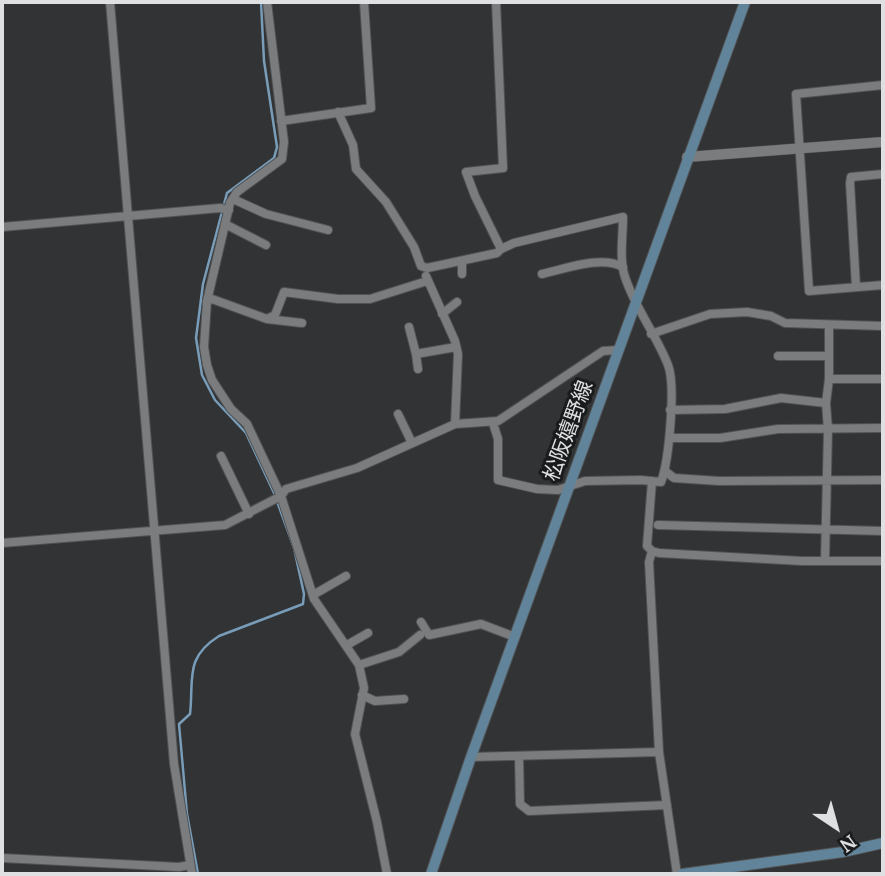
<!DOCTYPE html>
<html>
<head>
<meta charset="utf-8">
<style>
	body { margin:0 }
	#map { position:relative; width:885px; height:876px; overflow:hidden; background:#313335; font-family:"PT Serif",serif }
	canvas { display:block }
	.frame { position:absolute; inset:0; border:4px solid #dfe0e1; pointer-events:none }
	.north { position:absolute; left:801px; top:792px; width:70px; height:70px; -webkit-text-stroke:5px #1a1b1c; paint-order:stroke; rotate:144deg; font-size:19px; font-weight:700; line-height:28px; text-align:center; color:#dfe0e1 }
	.north::after { content:''; display:block; margin:auto; width:24px; height:32px; background:#dfe0e1; clip-path:polygon(50% 0,100% 100%,50% 72%,0 100%) }
</style>
</head>
<body>
<div id="map">
<canvas width="885" height="876"></canvas>
<div class="frame"></div>
<div class="north">N</div>
</div>
<script>
const ctx = document.querySelector('canvas').getContext('2d');
ctx.lineJoin = 'round';
function strokePath(path, color, width, dash) { ctx.strokeStyle = color; ctx.lineWidth = width; ctx.lineCap = dash ? 'butt' : 'round'; ctx.setLineDash(dash || []); ctx.stroke(path); }
function drawText(font, color, halo, rows, align = 'center') {
  ctx.font = font + ' "PT Serif","Noto Sans JP",serif'; ctx.lineWidth = 6; ctx.setLineDash([]); ctx.textBaseline = 'middle'; ctx.strokeStyle = halo; ctx.fillStyle = color; for (const [text, x, y, turn = 0] of rows) {
    ctx.save(); ctx.translate(x, y); ctx.rotate((+turn || 0) * Math.PI / 180); ctx.textAlign = isNaN(turn) ? turn : align; if (halo) ctx.strokeText(text, 0, 0); ctx.fillText(text, 0, 0); ctx.restore();
  }
}
const stream = new Path2D(`
	M198,874l-11,-60 -8,-90 11,-10c4,-35 -6,-56 29,-78l84,-32 1,-10 -10,-46 -20,-55 -28,-60 -31,-33 -13,-25 -6,-37 7,-54 24,-91 47,-35 3,-11 -13,-86 -3,-59`);
const minor = new Path2D(`
	M110,2l64,762 18,110
	M267,2l17,140 -2,17 -45,33 -7,11 -23,98 -3,46 3,18 5,15 19,29 16,15 34,72 33,103 45,66 5,23 -9,46 22,88 10,52
	M883,85l-87,9 13,197 74,-6
	M338,112l15,33 3,24 30,33 28,45 7,19 6,2 70,-15 4,-4
	M281,121l90,-13 -7,-106
	M233,199l33,15 62,16
	M225,224l41,21
	M2,227l218,-19 9,2
	M462,261v13
	M542,274c23,-5 59,-19 81,-7
	M426,276l29,65 3,13 -3,70
	M856,287l-6,-104 1,-6 32,-3
	M207,301l5,-2 55,20 8,-4 9,-23 54,7h32l57,-18
	M442,314l15,-12
	M267,319l35,4
	M829,325v54h54
	M409,327l7,27
	M651,334l59,-20 37,-2 24,4 14,7 98,3
	M778,356h50
	M418,369l-2,-15 40,-7
	M670,410l55,-1 56,-11 45,5
	M398,414l14,29
	M493,423l5,16v41l39,9 21,1 27,-9 56,-1 20,2c8,-21 15,-97 7,-117 -12,-31 -33,-57 -43,-88 -6,-18 -2,-41 -2,-60l-109,26 -13,6 -26,-53 -9,-24 37,-4 -7,-166
	M670,438h50l58,-9 105,-1
	M221,456l28,58
	M665,471l9,7 45,3 164,-1
	M652,481l-5,65 5,5 -3,11 10,190 18,122
	M658,525l225,6
	M2,543l223,-18 56,-29 5,-7 71,-21 98,-44 43,-3 105,-70 15,-1
	M652,551l7,2 143,8h81
	M825,561l3,-131 -2,-27 3,-24
	M313,595l33,-19
	M421,622l8,13 52,-11 34,13
	M347,645l21,-12
	M359,665l40,-13 21,-17
	M362,695l13,6 29,-2
	M519,756l1,48 9,7 138,-6
	M471,757l188,-5
	M2,858l177,9 11,-2`);
const tertiary = new Path2D(`
	M687,157l196,-15`);
const secondary = new Path2D(`
	M431,874l40,-117 274,-755
	M682,874l161,-22 40,-9`);
const streetNames = [
	["松阪嬉野線",569,431,-70]
];
strokePath(stream, '#799db8', 2.5);
strokePath(minor, '#505254', 10);
strokePath(tertiary, '#505254', 11);
strokePath(secondary, '#505254', 12);
strokePath(minor, '#7a7c7e', 8);
strokePath(tertiary, '#7a7c7e', 10);
strokePath(secondary, '#61849a', 10);
drawText('21px', '#dfe0e1', '#1a1b1c', streetNames);
</script>
</body>
</html>
